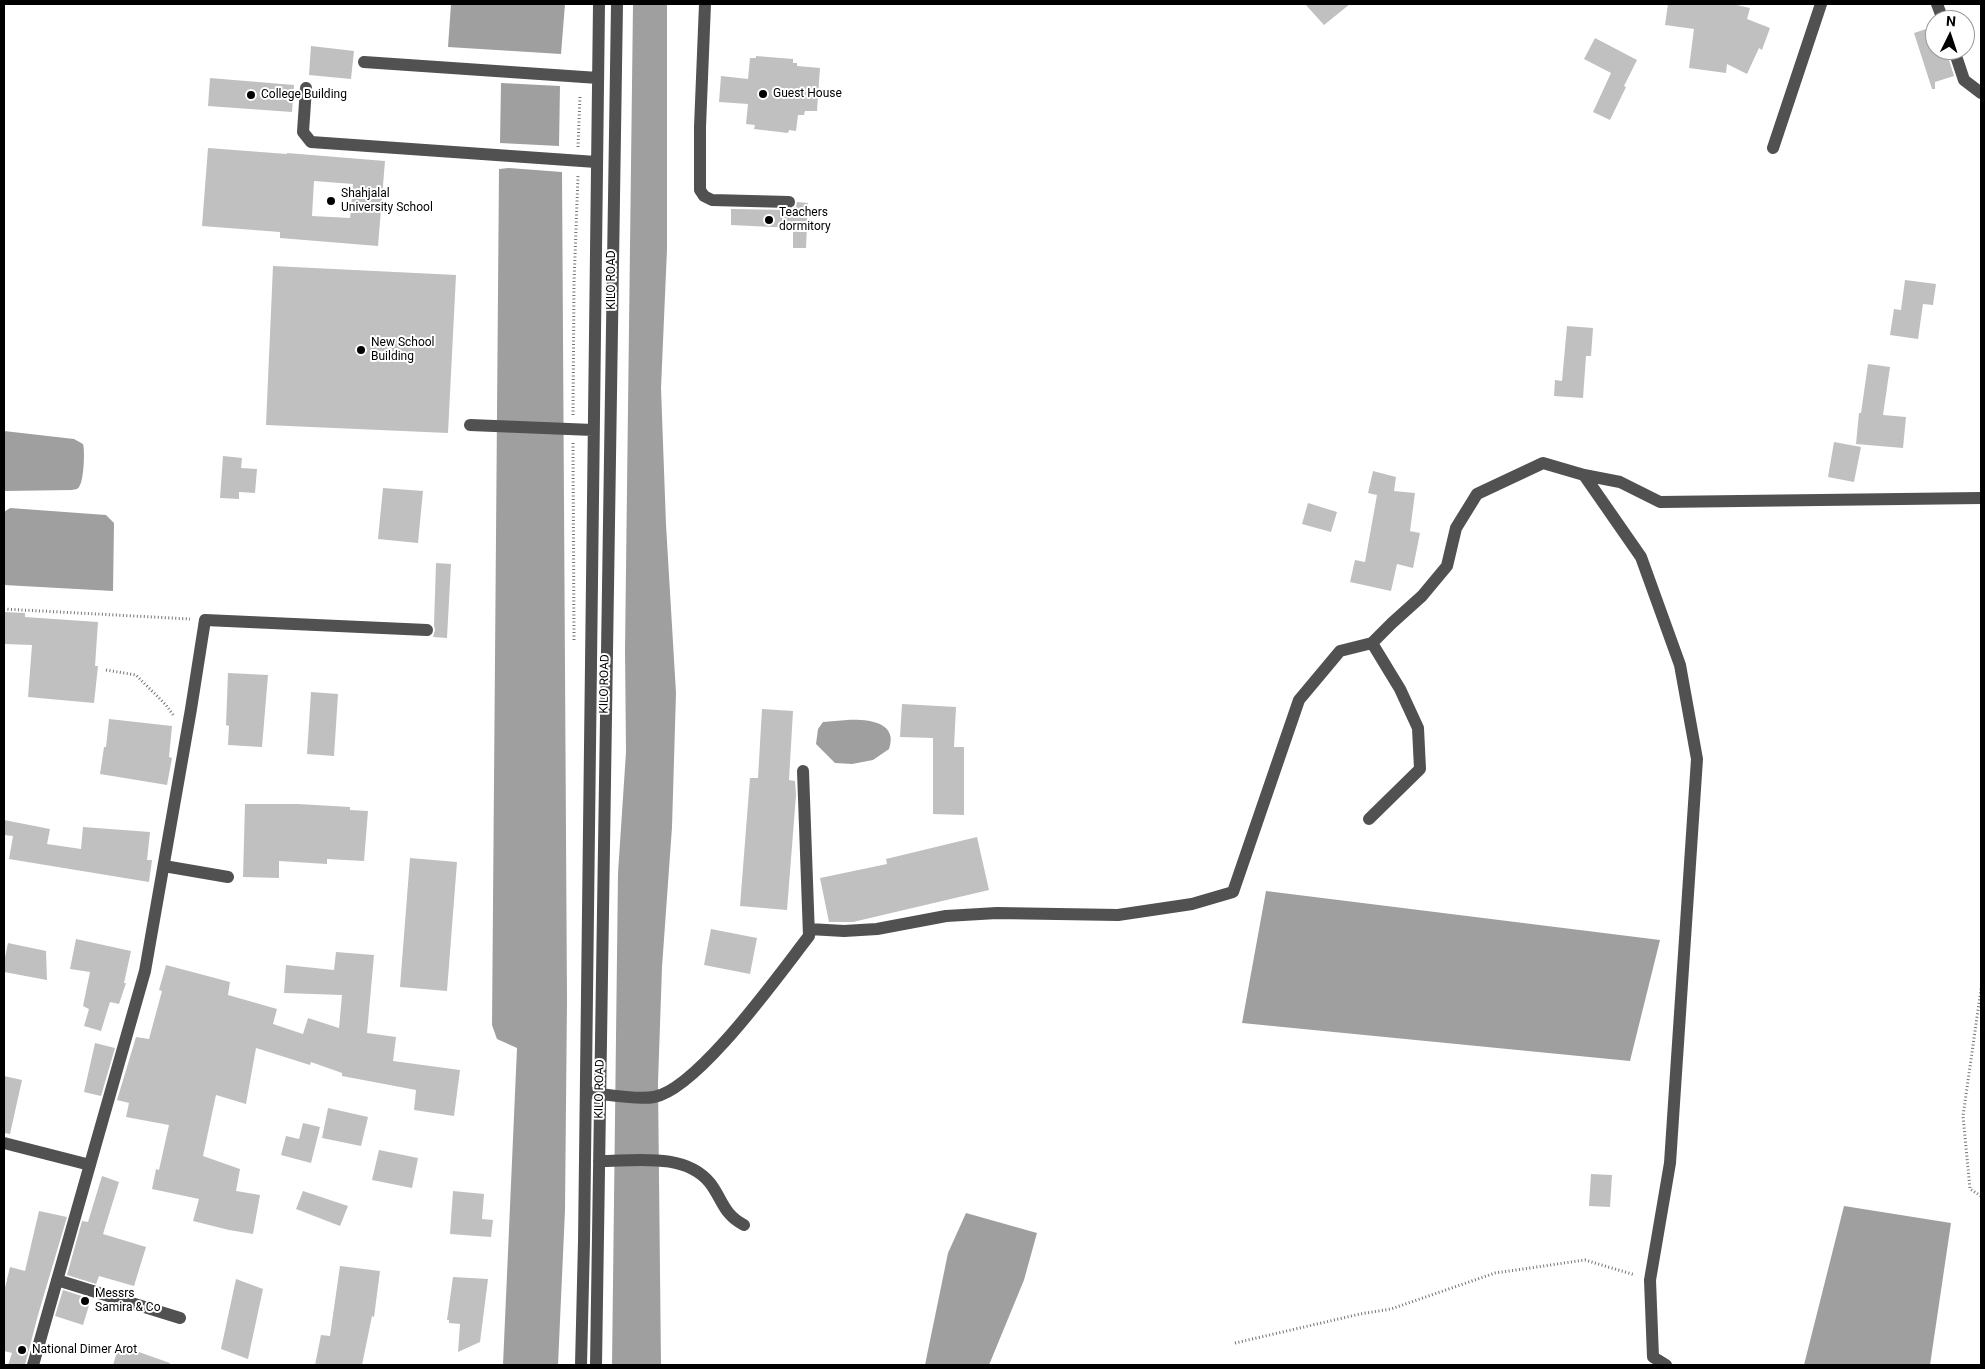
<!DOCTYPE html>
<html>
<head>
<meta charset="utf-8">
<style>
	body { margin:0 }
	#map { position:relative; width:1985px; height:1369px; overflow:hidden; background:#fff; font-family:Roboto,sans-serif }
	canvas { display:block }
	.frame { position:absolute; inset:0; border:5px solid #000; pointer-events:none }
	.north { position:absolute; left:1925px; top:10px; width:50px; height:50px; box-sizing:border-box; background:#fff; border:1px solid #999; border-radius:50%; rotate:4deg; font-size:14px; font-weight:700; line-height:20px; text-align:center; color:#000 }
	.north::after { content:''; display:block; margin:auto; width:18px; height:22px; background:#000; clip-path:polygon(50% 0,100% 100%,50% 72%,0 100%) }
</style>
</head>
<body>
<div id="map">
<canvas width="1985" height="1369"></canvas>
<div class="frame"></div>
<div class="north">N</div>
</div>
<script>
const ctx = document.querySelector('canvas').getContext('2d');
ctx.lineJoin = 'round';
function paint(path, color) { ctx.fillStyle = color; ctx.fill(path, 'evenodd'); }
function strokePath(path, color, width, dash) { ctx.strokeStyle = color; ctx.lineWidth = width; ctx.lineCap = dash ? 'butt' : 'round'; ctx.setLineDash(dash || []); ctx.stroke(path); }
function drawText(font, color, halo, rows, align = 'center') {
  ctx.font = font + ' Roboto,sans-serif'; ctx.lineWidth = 4; ctx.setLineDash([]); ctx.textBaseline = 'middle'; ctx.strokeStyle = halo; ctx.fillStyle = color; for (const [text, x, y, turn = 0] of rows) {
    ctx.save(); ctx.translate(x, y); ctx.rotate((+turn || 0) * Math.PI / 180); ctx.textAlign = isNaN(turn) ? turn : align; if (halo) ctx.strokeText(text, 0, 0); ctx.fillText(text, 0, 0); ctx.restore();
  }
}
const water = new Path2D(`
	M451,4h114l-4,50 -113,-7z
	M633,4h34v245l-6,139 5,137 10,168 -4,134 -10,140 -4,116 3,282h-49l6,-492 8,-121 -1,-102z
	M501,83l59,3 -1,60 -59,-3z
	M509,168l53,4 5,828 -2,210 -7,155h-55l14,-317 -20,-9 -5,-14 7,-856z
	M4,431l70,8 9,5c2,7 1,37 -4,43 -2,3 -4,2 -7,3l-68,1z
	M10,508l96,7 8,8 -1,68 -109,-6v-73z
	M847,720c18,-1 52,1 42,29l-16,11 -21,4 -17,-1 -19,-19 2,-15 5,-7z
	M1266,891l394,49 -30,121 -388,-38z
	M1844,1206l107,17 -21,142h-126z
	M966,1213l71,20 -13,47 -35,85h-64l23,-112z`);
const building = new Path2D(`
	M1305,4h45l-26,21z
	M1668,4h64l18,4 -3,11 23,9 -8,22 -3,-2 -12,26 -20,-10 -1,9 -37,-5 5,-39 -29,-4z
	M1935,26v24h11l8,26 -19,6v7h-3l-18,-56z
	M1595,38l42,22 -13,26 2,1 -16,33 -17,-8 18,-39 -27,-14z
	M311,46l43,5 -3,28 -42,-4z
	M756,56l37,3v4h4v3l23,2 -3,43h-12l-1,4h-6l-2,16 -7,-1 -1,3 -34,-4 1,-4 -9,-1 2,-20 -29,-2 2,-26 27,3 2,-21h6z
	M210,78l84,7 -2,27 -84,-6z
	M208,148l79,6v-1l98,8 -7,85 -98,-8v-6l-78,-6zM314,181l39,3 -3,34 -38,-2z
	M797,202l11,1 -2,45h-13v-20l-62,-3v-16l58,1 7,-3z
	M273,266l183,9 -8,158 -182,-8z
	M1905,280l31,4 -3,21 -10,-1 -5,35 -28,-4 4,-26 7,1z
	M1567,326l26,2 -2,28h-5l-3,42 -29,-2 1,-16 7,1z
	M1868,364l22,3 -7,48 23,2 -3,31 -47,-4 3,-31h2z
	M1834,442l27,5 -7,35 -26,-5z
	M223,456l19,2 -1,10 16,1 -2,24 -16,-1v7l-19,-1z
	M1373,471l23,6 -2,14 21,2 -5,38 10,2 -7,35 -16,-4 -6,27 -41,-9 5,-22 10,2 12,-67 -9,-2z
	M383,488l40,3 -5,52 -40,-4z
	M1308,503l29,9 -6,20 -29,-8z
	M436,563l15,1 -4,74 -14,-1 2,-7 -1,-5z
	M4,612l21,1v4l73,5 -3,44h3l-4,37 -66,-6 4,-52 -28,-1z
	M228,673l40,2 -6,72 -34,-2 1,-19 -3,-1z
	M311,692l27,2 -4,62 -27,-2z
	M902,704l54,3 -2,40h10v68l-31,-1v-76l-33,-1z
	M762,709l31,2 -4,69 6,1 1,14 -9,115 -47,-4 10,-128h8z
	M109,719l63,7 -3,31 3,1 -5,27 -67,-11 4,-27h2z
	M245,804h53l52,3v3l18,1 -4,50 -37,-2v5l-48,-3v17l-36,-1z
	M4,820l46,9 -3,15 34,5 2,-22 67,5 -3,28h5l-3,22 -140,-23 4,-23 -9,-1z
	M977,837l12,53 -136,32h-24l-9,-44 67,-14 -1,-5z
	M410,858l47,4 -10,129 -47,-4z
	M711,929l46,9 -7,36 -46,-9z
	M76,939l55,12 -7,32h2l-7,21 -9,-2 -9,29 -17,-5 5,-17 -6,-3 7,-34 -20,-3z
	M8,943l38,8 1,29 -43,-8v-10z
	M336,952l38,3 -7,78 29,4 -3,24 67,9 -6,46 -40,-6 2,-20 -74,-14v-3l-31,-11 -1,3 -54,-17 -10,56 -30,-9 -13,61 37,13 -4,22 24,4 -7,39 -24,-4 -36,-9 6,-22 -47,-10 4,-20 3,1 10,-45 -43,-8 3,-14 -12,-3 19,-63 13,2 13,-48 -3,-1 7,-25 64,17 -2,13 49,14 -4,15 30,10 5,-16 31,10 3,-33 -58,-2 2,-28 48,5z
	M95,1043l20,5 -14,48 -17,-4z
	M4,1076l18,4 -12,54 -6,-1z
	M328,1108l40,9 -7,29 -39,-8z
	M303,1123l17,4 -9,36 -30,-8 5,-19 13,3z
	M379,1150l39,8 -6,30 -40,-8z
	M1591,1174l21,1 -2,32 -21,-1z
	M102,1176l17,6 -16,52 43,13 -12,39 -35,-10 -3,8 -29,-9 15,-54 6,1z
	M303,1191l45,15 -8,20 -44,-17z
	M453,1191l31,3 -2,25 11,1 -2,17 -41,-3z
	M39,1211l28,6 -29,98 -13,50h-17l4,-12 -8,-2v-59l6,-25 15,4z
	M340,1266l40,5 -6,46 -2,-1 -10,49h-47l6,-30 9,1z
	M453,1277l35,2 -8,63 -22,10 2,-28 -11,-1v-3h-2z
	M236,1279l27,10 -15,70 -27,-10z
	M63,1290l28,9 -8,26 -28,-9z
	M119,1345l51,18v2h-57z`);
const path = new Path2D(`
	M578,147l2,-51
	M573,415l1,-132 4,-107
	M573,443l1,199
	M4,609l186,10
	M106,670l30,5 30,30 8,11
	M1981,989l-18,127 7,73 11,7
	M1235,1343l125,-29 31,-5 104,-36 90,-13 50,15`);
const minor = new Path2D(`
	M705,4l-5,123v63l4,6 8,4 77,2
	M1937,4l6,16
	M1954,50l10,30 17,13
	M364,62l234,16
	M306,88l-3,44 8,10 285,20
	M1773,148l48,-144
	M470,425l123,5
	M1584,475l36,7 40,20 321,-4
	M1369,819l51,-50 -2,-41 -18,-39 -28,-46 20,-20 30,-27 25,-30 9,-38 21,-34 66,-31 41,12 57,82 39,108 17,94 -27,404 -20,117 3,77 13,8
	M164,866l64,11
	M809,929l35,2 33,-2 69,-13 51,-3 121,2 74,-11 41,-12 66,-192 41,-49 32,-8
	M593,1093c17,2 45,7 61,4 44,-8 126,-124 155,-161l-6,-165
	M4,1143l86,22
	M599,1161c36,0 86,-9 111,22 13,17 13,31 34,42
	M57,1280l123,38
	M33,1365l112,-394 46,-262 14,-89 222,10
	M581,1365l3,-124 15,-1237
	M596,1365l21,-1361`);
const markers = [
	[763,94,5,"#000"],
	[251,95,5,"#000"],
	[331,201,5,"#000"],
	[769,220,5,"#000"],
	[361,350,5,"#000"],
	[85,1301,5,"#000"],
	[22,1350,5,"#000"]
];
const poiNames = [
	["Guest House",773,94],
	["College Building",261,95],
	["Shahjalal",341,194],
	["University School",341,208],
	["Teachers",779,213],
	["dormitory",779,227],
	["New School",371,343],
	["Building",371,357],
	["Messrs",95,1294],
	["Samira & Co",95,1308],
	["National Dimer Arot",32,1350]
];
const streetNames = [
	["KILO ROAD",612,280,-90],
	["KILO ROAD",605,684,-89],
	["KILO ROAD",600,1089,-89]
];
paint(water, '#9f9f9f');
paint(building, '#c0c0c0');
strokePath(path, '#737373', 3, [1, 2.5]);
strokePath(minor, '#515151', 12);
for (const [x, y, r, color] of markers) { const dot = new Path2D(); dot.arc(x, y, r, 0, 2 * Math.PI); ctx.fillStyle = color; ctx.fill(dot); strokePath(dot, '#fff', 2); }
drawText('12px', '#000', '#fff', poiNames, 'left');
drawText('12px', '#000', '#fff', streetNames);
</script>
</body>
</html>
